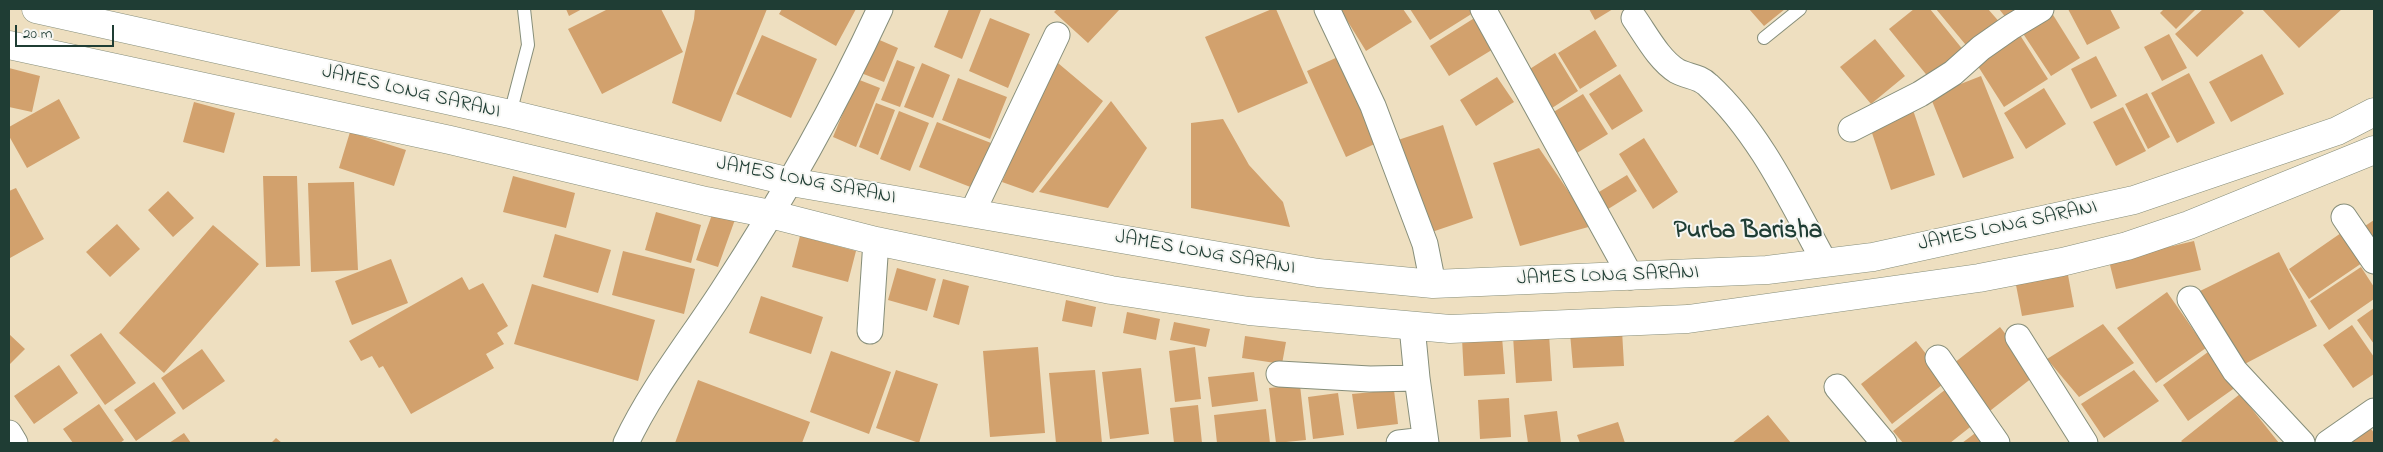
<!DOCTYPE html>
<html>
<head>
<meta charset="utf-8">
<style>
	body { margin:0 }
	#map { position:relative; width:2383px; height:452px; overflow:hidden; background:#eedfc0; font-family:"Indie Flower",sans-serif }
	canvas { display:block }
	.frame { position:absolute; inset:0; border:10px solid #1f3d34; pointer-events:none }
	.scale { position:absolute; left:15px; top:25px; width:99px; height:22px; box-sizing:border-box; border:2px solid #1f3d34; border-top:0; padding-left:6px; font-size:15px; line-height:18px; white-space:nowrap; color:#1f3d34; -webkit-text-stroke:4px #f6f6f2; paint-order:stroke }
</style>
</head>
<body>
<div id="map">
<canvas width="2383" height="452"></canvas>
<div class="frame"></div>
<div class="scale">20 m</div>
</div>
<script>
const ctx = document.querySelector('canvas').getContext('2d');
ctx.lineJoin = 'round';
function paint(path, color) { ctx.fillStyle = color; ctx.fill(path, 'evenodd'); }
function strokePath(path, color, width, dash) { ctx.strokeStyle = color; ctx.lineWidth = width; ctx.lineCap = dash ? 'butt' : 'round'; ctx.setLineDash(dash || []); ctx.stroke(path); }
function drawText(font, color, halo, rows, align = 'center') {
  ctx.font = font + ' "Indie Flower",sans-serif'; ctx.lineWidth = 4; ctx.setLineDash([]); ctx.textBaseline = 'middle'; ctx.strokeStyle = halo; ctx.fillStyle = color; for (const [text, x, y, turn = 0] of rows) {
    ctx.save(); ctx.translate(x, y); ctx.rotate((+turn || 0) * Math.PI / 180); ctx.textAlign = isNaN(turn) ? turn : align; if (halo) ctx.strokeText(text, 0, 0); ctx.fillText(text, 0, 0); ctx.restore();
  }
}
const building = new Path2D(`
	M566,9h16l-13,7z
	M608,9h53l22,43 -81,42 -34,-65z
	M695,9h72l-46,113 -49,-19 22,-84z
	M782,9h74l-20,37 -57,-32z
	M949,9l32,1 -19,49 -28,-12z
	M1057,9h63l-32,34 -34,-31z
	M1272,9h4l32,74 -70,30 -33,-76z
	M1340,9h63l9,13 -46,29z
	M1410,9h60l3,4 -43,27z
	M1589,9h24l-18,11z
	M1749,9h36l-21,17z
	M1914,9h16l38,47 -34,28 -45,-55z
	M1936,9h52l14,16 -32,25z
	M1999,9h20l-12,10z
	M2068,9h42l10,19 -33,17z
	M2164,9h32l-20,20 -16,-16z
	M2203,9h37l4,4 -47,44 -22,-23z
	M2262,9h80l-43,39z
	M2050,10l30,48 -29,18 -31,-47z
	M1476,17l19,31 -46,28 -19,-30z
	M990,18l40,16 -22,54 -39,-17z
	M1595,30l22,36 -37,23 -22,-36z
	M2018,32l30,47 -44,28 -30,-47z
	M2169,34l18,34 -25,13 -18,-34z
	M762,35l55,24 -26,59 -55,-24z
	M875,38l23,10 -14,34 -23,-9z
	M1875,39l30,37 -34,28 -31,-37z
	M1555,53l23,38 -29,19 -24,-38z
	M2262,54l22,40 -53,28 -22,-40z
	M1340,56l39,86 -33,15 -39,-86z
	M2096,56l21,40 -26,13 -20,-40z
	M1052,58l51,43 -70,92 -31,-11z
	M897,60l18,7 -15,40 -19,-7z
	M922,63l28,12 -17,43 -29,-11z
	M9,68l31,8 -8,36 -23,-5z
	M2189,73l26,50 -38,20 -26,-50z
	M1620,74l23,37 -31,19 -23,-36z
	M1981,76l33,82 -51,20 -33,-82z
	M1497,77l17,25 -38,24 -16,-26z
	M958,78l49,19 -17,42 -48,-19z
	M857,79l23,9 -24,59 -23,-10z
	M2044,88l22,36 -40,25 -22,-36z
	M2147,93l23,44 -22,12 -23,-45z
	M1583,94l25,40 -36,22 -25,-40z
	M59,99l21,39 -53,30 -18,-32v-9z
	M1111,101l36,47 -39,60 -69,-16z
	M194,102l41,11 -11,40 -41,-11z
	M876,103l19,7 -17,45 -19,-8z
	M1912,107l23,68 -44,15 -23,-69z
	M2123,107l23,44 -30,15 -23,-44z
	M899,111l30,12 -19,48 -30,-12z
	M1223,119l26,46 34,37 7,25 -99,-19v-85z
	M937,122l54,21 -18,45 -54,-21z
	M1443,125l30,93 -47,16 -31,-93z
	M350,132l56,18 -12,36 -55,-18z
	M1644,138l34,54 -25,17 -34,-55z
	M1539,148l53,78 -72,20 -27,-83z
	M1627,175l10,16 -32,20 -11,-16z
	M263,176h34l3,90 -34,1z
	M513,176l62,17 -9,35 -63,-16z
	M354,182l4,88 -47,2 -3,-89z
	M16,188l28,51 -34,19 -1,-67z
	M168,191l26,27 -21,19 -25,-27z
	M715,206l22,8 -19,53 -22,-7z
	M656,212l45,13 -10,38 -46,-13z
	M2374,220v26l-12,-18z
	M117,224l23,25 -30,28 -24,-25z
	M213,225l46,39 -95,109 -45,-40z
	M2341,233l21,30 -53,36 -20,-30z
	M555,234l56,16 -13,43 -55,-16z
	M800,236l56,15 -8,31 -56,-15z
	M2194,241l7,29 -85,19 -7,-28z
	M623,251l72,18 -11,45 -72,-19z
	M2279,252l38,74 -78,41 -39,-76z
	M391,259l17,44 -56,22 -17,-44z
	M2361,267l13,20v12l-45,31 -19,-29z
	M897,268l39,11 -9,32 -39,-11z
	M2068,275l6,32 -52,9 -6,-31z
	M462,277l7,13 14,-7 25,43 -11,7 7,11 -18,10 8,14 -83,46 -28,-48 -4,2 -7,-12 -11,5 -12,-20z
	M943,279l26,7 -10,39 -26,-8z
	M532,284l123,36 -17,61 -124,-37z
	M2167,292l39,56 -50,35 -39,-55z
	M761,296l62,21 -12,37 -62,-21z
	M1066,300l30,7 -4,20 -30,-6z
	M2374,308v36l-17,-24z
	M1127,312l33,7 -4,21 -33,-7z
	M1174,322l36,7 -4,18 -36,-7z
	M2103,324l31,39 -55,34 -32,-38z
	M2352,325l22,32v17l-21,14 -30,-43z
	M2000,327l37,47 -51,40 -37,-47z
	M1622,330l2,36 -51,2 -3,-35z
	M101,333l35,50 -31,22 -35,-50z
	M9,334l16,15 -16,16z
	M1549,334l3,47 -36,2 -3,-47z
	M1245,336l41,6 -4,22 -40,-6z
	M1502,337l3,37 -41,2 -2,-37z
	M1916,341l31,40 -55,43 -31,-40z
	M1038,347l7,86 -55,4 -7,-86z
	M1195,347l6,52 -26,3 -6,-51z
	M202,349l23,32 -42,29 -22,-32z
	M831,351l60,21 -22,62 -59,-22z
	M2208,352l28,35 -48,34 -25,-36z
	M59,365l19,28 -44,31 -20,-28z
	M1141,368l8,66 -39,5 -8,-67z
	M896,370l42,14 -19,59 -43,-15z
	M1095,370l7,73h-46l-7,-70z
	M2134,370l25,31 -55,37 -23,-34z
	M1254,372l4,29 -46,6 -4,-30z
	M698,380l112,42 -8,21h-127z
	M154,382l22,31 -40,28 -22,-31z
	M1300,385l6,55 -30,3 -7,-55z
	M1946,389l28,35 -24,19h-47l-10,-12z
	M1394,390l4,34 -41,5 -5,-35z
	M1338,393l6,42 -31,4 -5,-42z
	M2240,394l39,49h-96l-2,-2z
	M1509,398l2,39 -31,2 -2,-39z
	M99,404l25,36 -4,3h-47l-10,-14z
	M1198,405l4,38h-28l-4,-35z
	M1266,409l4,34h-53l-3,-28z
	M1557,411l4,32h-33l-4,-28z
	M1768,415l23,28h-59z
	M1618,422l7,21h-45l-3,-8z
	M2369,426l5,7v10h-27z
	M1978,431l10,12h-26z
	M184,433l7,10h-22z
	M276,438l6,5h-11z`);
const lane = new Path2D(`
	M1764,38l36,-29
	M510,114l18,-69 -4,-36`);
const street = new Path2D(`
	M1327,9l46,97 52,138 8,40
	M1483,9l148,268
	M1634,18c12,17 25,42 43,53 11,6 22,5 31,14 52,48 83,116 117,178
	M1851,129l69,-35 33,-21 28,-25 30,-21 30,-18
	M972,213l85,-178
	M2344,217l30,44
	M2190,299l45,72 67,72
	M1412,326l5,52
	M870,331l6,-90
	M2018,337l67,106
	M1938,358l59,85
	M1279,374l91,5 47,-1 9,65
	M1837,387l47,56
	M9,433l6,10
	M626,443c26,-55 64,-102 97,-153 59,-90 112,-184 157,-281
	M1399,443l26,-3
	M2328,443l46,-32`);
const secondary = new Path2D(`
	M36,9l474,105 281,68 527,91 115,11 334,-14 106,-13 261,-57 203,-69 37,-19
	M9,45l441,95 256,61 64,13 106,27 235,49 138,21 201,18 238,-10 291,-41 83,-16 65,-16 62,-21 185,-75`);
const streetNames = [
	["JAMES LONG SARANI",411,93,13],
	["JAMES LONG SARANI",806,182,11],
	["JAMES LONG SARANI",2008,227,-12],
	["JAMES LONG SARANI",1205,254,10],
	["JAMES LONG SARANI",1608,277,-2]
];
const districtNames = [
	["Purba Barisha",1748,233]
];
paint(building, '#d2a16d');
strokePath(lane, '#868e7a', 14);
strokePath(street, '#868e7a', 27);
strokePath(secondary, '#868e7a', 29);
strokePath(lane, '#fff', 12);
strokePath(street, '#fff', 25);
strokePath(secondary, '#fff', 28);
drawText('20px', '#1f3d34', '#f6f6f2', streetNames);
drawText('bold 25px', '#1f3d34', '#f6f6f2', districtNames);
</script>
</body>
</html>
